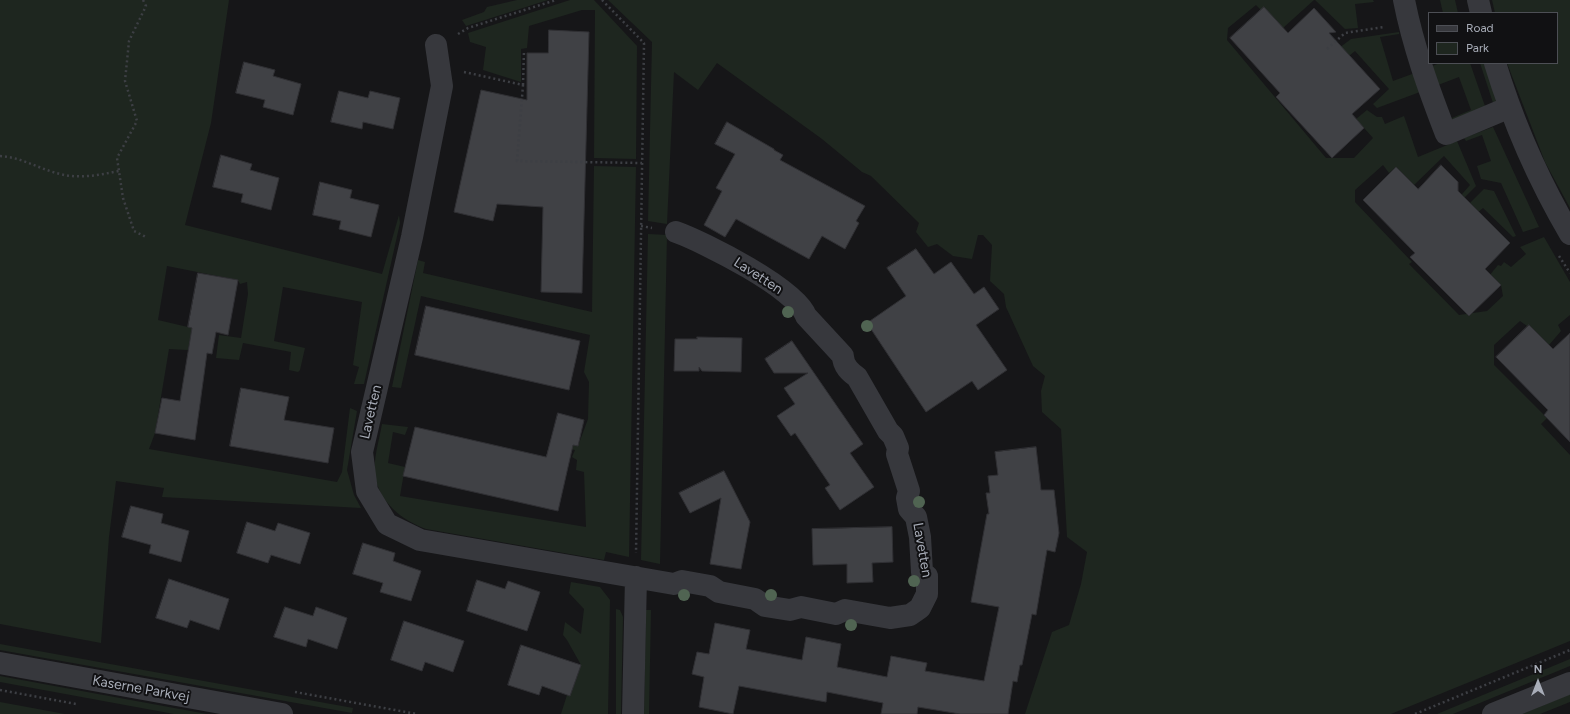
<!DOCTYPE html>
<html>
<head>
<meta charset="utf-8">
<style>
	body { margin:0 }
	#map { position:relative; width:1570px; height:714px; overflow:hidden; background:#161618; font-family:Figtree,sans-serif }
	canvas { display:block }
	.legend { position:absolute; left:1428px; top:12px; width:130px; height:52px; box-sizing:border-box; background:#111113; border:1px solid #4d4f55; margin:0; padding:5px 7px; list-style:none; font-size:12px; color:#a8adb8 }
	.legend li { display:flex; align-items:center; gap:8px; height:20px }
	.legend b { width:20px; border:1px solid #4d4f55 }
	.north { position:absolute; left:1518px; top:662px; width:40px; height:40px; -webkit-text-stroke:3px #111113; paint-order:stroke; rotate:0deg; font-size:11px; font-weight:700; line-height:16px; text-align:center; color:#a8adb8 }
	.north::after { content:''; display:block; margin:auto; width:14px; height:18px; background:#a8adb8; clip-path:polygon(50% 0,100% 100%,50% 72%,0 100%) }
</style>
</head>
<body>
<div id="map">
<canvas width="1570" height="714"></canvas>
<ul class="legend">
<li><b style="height:5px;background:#37383d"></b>Road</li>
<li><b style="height:11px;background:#1e261f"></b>Park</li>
</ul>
<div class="north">N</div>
</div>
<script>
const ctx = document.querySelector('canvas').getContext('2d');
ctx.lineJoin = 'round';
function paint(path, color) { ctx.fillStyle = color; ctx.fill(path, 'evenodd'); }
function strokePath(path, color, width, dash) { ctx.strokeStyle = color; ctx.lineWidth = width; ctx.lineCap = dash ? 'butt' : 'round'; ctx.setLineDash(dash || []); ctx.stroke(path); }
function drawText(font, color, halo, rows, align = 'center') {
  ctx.font = font + ' Figtree,sans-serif'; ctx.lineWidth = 4; ctx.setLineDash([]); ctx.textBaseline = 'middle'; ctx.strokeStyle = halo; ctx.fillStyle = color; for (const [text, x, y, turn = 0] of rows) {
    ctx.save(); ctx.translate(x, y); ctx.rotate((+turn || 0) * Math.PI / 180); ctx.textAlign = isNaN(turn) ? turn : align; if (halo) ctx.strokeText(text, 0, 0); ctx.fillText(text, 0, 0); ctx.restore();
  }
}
const green = new Path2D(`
	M0,0h229l-18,123 -26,102 197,49 17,-59 1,8 -36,161h-10l5,-17 -6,-2 9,-63 -79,-15 -9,54 31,7 -5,22 -2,2 -9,-2 2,-18 -48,-9 -4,17 -23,-2 3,-23 22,3 7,-44 -1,-12 -7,2 -2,-4 -71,-14 -9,54 34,8 -4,22 -19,-1 -14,84 -6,16 188,33 5,-10 8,-64 7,3 -10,59 7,25 7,13 -199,-11 2,-9 -48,-7 -7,56 -8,106 -101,-19z
	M517,0h31l-82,26 -4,-6 22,-8 3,-5z
	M570,0h24l43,46 -1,113 -42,-1 1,-148h-13l-53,16 -2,22 -6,1v33l-38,-12 3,-23 -16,-5 -2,-9z
	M608,0h706l-31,28 -19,-21 -3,3 -5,-5 -28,23 -1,12 99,118h28l19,-20 -17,-19 11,-9 10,7h5l3,7 19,-8 14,41 39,-16 19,45 -18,18 -2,-3 14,-16 -26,-29 -30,29 -18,-18 -7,6 -6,-8 -28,25v12l57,60 -3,2 50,51 28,-4 16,-15 -2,-11 -12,-9 9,-11 3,1 3,-4 7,5 15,-13 -6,-7 24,-10 26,45v33l-12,10 3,6 -12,14 -20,-20 -2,1 -7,-5 -26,24v20l53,53 -6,6 29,31v186l-179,73h-366l27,-82 17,-7 12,-41 6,-32 -20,-15 -6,-108 -19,-17 -1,-21 4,-15 -12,-10 -27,-59 -2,-13 -14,-13 2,-36 -9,-10h-5l-6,24 -19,-3 -16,-12 -9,3 -12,-15 3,-9 -48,-47 -9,-4 -40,-33 -105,-76 -19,27 -24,-18 -7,152 -19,-3 4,-179z
	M1315,0h58l1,2 -19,2 3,24 -13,1z
	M1440,0h15l3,13h-15z
	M1492,0h78v208l-25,-46 -38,-99h50v-50h-62z
	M1399,32v2l-19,3 13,44 22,-8 5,19 -43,16 -4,-4 16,-15 -34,-38 -17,14 -3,-14 16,-12z
	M1440,63h30l16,46 -32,14 -2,-5 19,-8 -12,-33 -21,8 -6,-19z
	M1480,63h6l11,35 -3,8z
	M1493,127l46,100 -16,5 -22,-49 -20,-4 -4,-13 14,-5 -9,-26 -16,6 -2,-3z
	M594,166l42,1 -7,390 -23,-5 -2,8 -178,-31c-24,-9 -46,-26 -51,-53 -2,-17 4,-35 7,-52l26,3 -3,8 -12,-3 -5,31 17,4 -5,29 186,31 -2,-55 -8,-2 1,-10 -5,-3 3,-7 -24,-5v-6l27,7 10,-27 1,-37 -5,-10 6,-37 -169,-39 -20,92 -9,-1 26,-127 7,2 -2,11 169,39z
	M1484,189l10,2 22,45 -3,1 -30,-29 -14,12 -4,-12z
	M648,234l19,1 -7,329 -19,-4z
	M571,582l29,5 10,13 -2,114h-47l6,-19 3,1 11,-31 -14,-25 -4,-5 2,-13 16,12 3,-25 -15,-16z
	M616,609l4,1 3,7 -2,97h-5z
	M646,610h5l-2,104h-5z
	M0,644l353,64 -1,5 -352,-63z
	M1570,659v7l-117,48h-16z
	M0,676l207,38h-33l-174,-32z
	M1570,694v8l-30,12h-18z
	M0,702l65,12h-65z`);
const building = new Path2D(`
	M1264,7l24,26 26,-25 22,24 -7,1 51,56 -28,25 12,14 -32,30 -56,-61 4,-4 -50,-55z
	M549,30l40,2 -7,261 -41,-1 2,-85 -46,-3 -4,17 -39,-9 27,-122 46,10v-47h21z
	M244,62l31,8 -2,6 28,8 -8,31 -30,-8 2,-7 -29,-7z
	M339,91l29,7 2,-7 30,7 -7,31 -30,-7 -1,7 -31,-7z
	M727,122l47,27v1l9,5 -3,5 85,46 -9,15 3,2 -14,26 -23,-13 -13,23 -73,-40 -11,18 -21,-12 18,-34 -6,-3 19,-34 -20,-10z
	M221,155l31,9 -2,6 29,8 -8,32 -30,-8 2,-8 -30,-7z
	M1441,165l17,17v9l52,52 -25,26 16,16 -32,31 -59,-59 5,-4 -52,-53 33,-33 22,22z
	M320,182l32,8 -2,8 29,7 -8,32 -32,-8 2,-8 -28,-6z
	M916,249l18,25 17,-12 23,32 10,-7 15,22 -23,16 31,45 -29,20 -6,-9 -46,31 -59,-89 39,-27 -19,-28z
	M198,273l40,7 -10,55 -12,-3 -4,22 -5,-1 -12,87 -40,-7 7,-35 18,3 12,-73 -4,-1z
	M426,306l154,35 -11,49 -154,-35z
	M1529,325l24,24 17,-16v109l-26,-27 4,-5 -52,-53z
	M697,337l45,1 -1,34 -39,-1 -3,-4v4h-25l1,-32h22z
	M792,341l71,103 -13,9 24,34 -34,23 -15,-22 5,-3 -35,-52 -4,3 -14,-20 18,-12 -11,-16 24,-15h-34l-9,-14z
	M241,388l48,9 -5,23 50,8 -6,35 -98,-17z
	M558,413l26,7 -6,26 -5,-1 -15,66 -155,-35 12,-49 131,30z
	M1036,447l5,43h13l5,43 -4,19 -8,-2 -11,65 -4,-1 -10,51h-2l-3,17 -4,-1 -5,33h-48l-42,-7 -1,7h-36l2,-11 -56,-11 -1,10 -87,-16 -6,28 -34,-7 5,-30 -12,-3 5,-22 12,2 6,-31 35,7 -4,19 56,11 4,-23 35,7 -4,23 50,10 4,-21 36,7 -2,8 59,10 15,-74 -28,-5 16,-88h2l-3,-21h4l-2,-17 10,-1 -3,-23z
	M724,471l26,51 -9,47 -31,-5 11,-66 -31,15 -11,-20z
	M131,506l32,8 -2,9 28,8 -8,31 -32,-9 2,-8 -29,-8z
	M247,522l28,9 3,-8 32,10 -10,31 -29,-9 -3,8 -31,-10z
	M892,527l1,35 -21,1 1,19 -26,1v-19l-34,1 -1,-36z
	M363,543l32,10 -2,8 28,10 -10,30 -31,-9 3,-9 -30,-9z
	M169,579l60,20 -10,31 -29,-10 -3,8 -31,-10z
	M477,580l28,9 3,-8 32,11 -13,39 -60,-20z
	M285,607l28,9 3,-9 31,11 -10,31 -29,-10 -2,8 -32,-10z
	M404,621l60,20 -11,31 -28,-10 -3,9 -31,-11z
	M521,645l60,20 -11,31 -28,-10 -3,9 -31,-10z`);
const path = new Path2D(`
	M143,0l3,6 -17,35 -4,40 12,40 -20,37 6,40 11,33 12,6
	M602,0l42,43 -8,510
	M458,34l10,-6 88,-28
	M1327,49l18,-16 39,-6
	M464,72l59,13 -6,76 125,2
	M523,85l1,-34
	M0,156c21,1 39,13 60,18 20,5 39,1 59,-3
	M641,226l11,2
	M1559,256l11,17
	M0,690l76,14
	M295,692l122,22
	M1415,714l155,-64`);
const minor = new Path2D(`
	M1404,0c9,46 25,90 42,134l64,-27
	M1478,0l3,13
	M436,45l6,41 -30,151 -50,215 5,39 20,33 33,16 254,44 8,-3 28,5 9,6 36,7 10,7 25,4 11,-3 35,7 9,-4 45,8 20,-3 10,-7 7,-14v-18l-5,-4 -2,-35 -4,-20 -7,-8 -2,-11 2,-7 -12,-37 1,-6 -5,-12 -5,-5 -31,-54c-7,-5 -14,-11 -14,-21l-37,-40c-9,-27 -102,-74 -130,-84
	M1495,63c18,59 44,118 75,171
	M0,663l282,51
	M633,714l3,-137
	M1493,714l77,-31`);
const trees = [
	[788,312],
	[867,326],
	[919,502],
	[914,581],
	[684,595],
	[771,595],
	[851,625]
];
const streetNames = [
	["Lavetten",758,276,33],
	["Lavetten",371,412,-77],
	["Lavetten",922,550,80],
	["Kaserne Parkvej",141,689,10]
];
paint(green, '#1e261f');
paint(building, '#404145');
strokePath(building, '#303034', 1);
strokePath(path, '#3d3f44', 2.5, [2, 3]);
strokePath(minor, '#37383d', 22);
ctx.fillStyle = '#506452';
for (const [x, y] of trees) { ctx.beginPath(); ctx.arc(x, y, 6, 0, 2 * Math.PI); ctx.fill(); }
drawText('14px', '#a8adb8', '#111113', streetNames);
</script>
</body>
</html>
